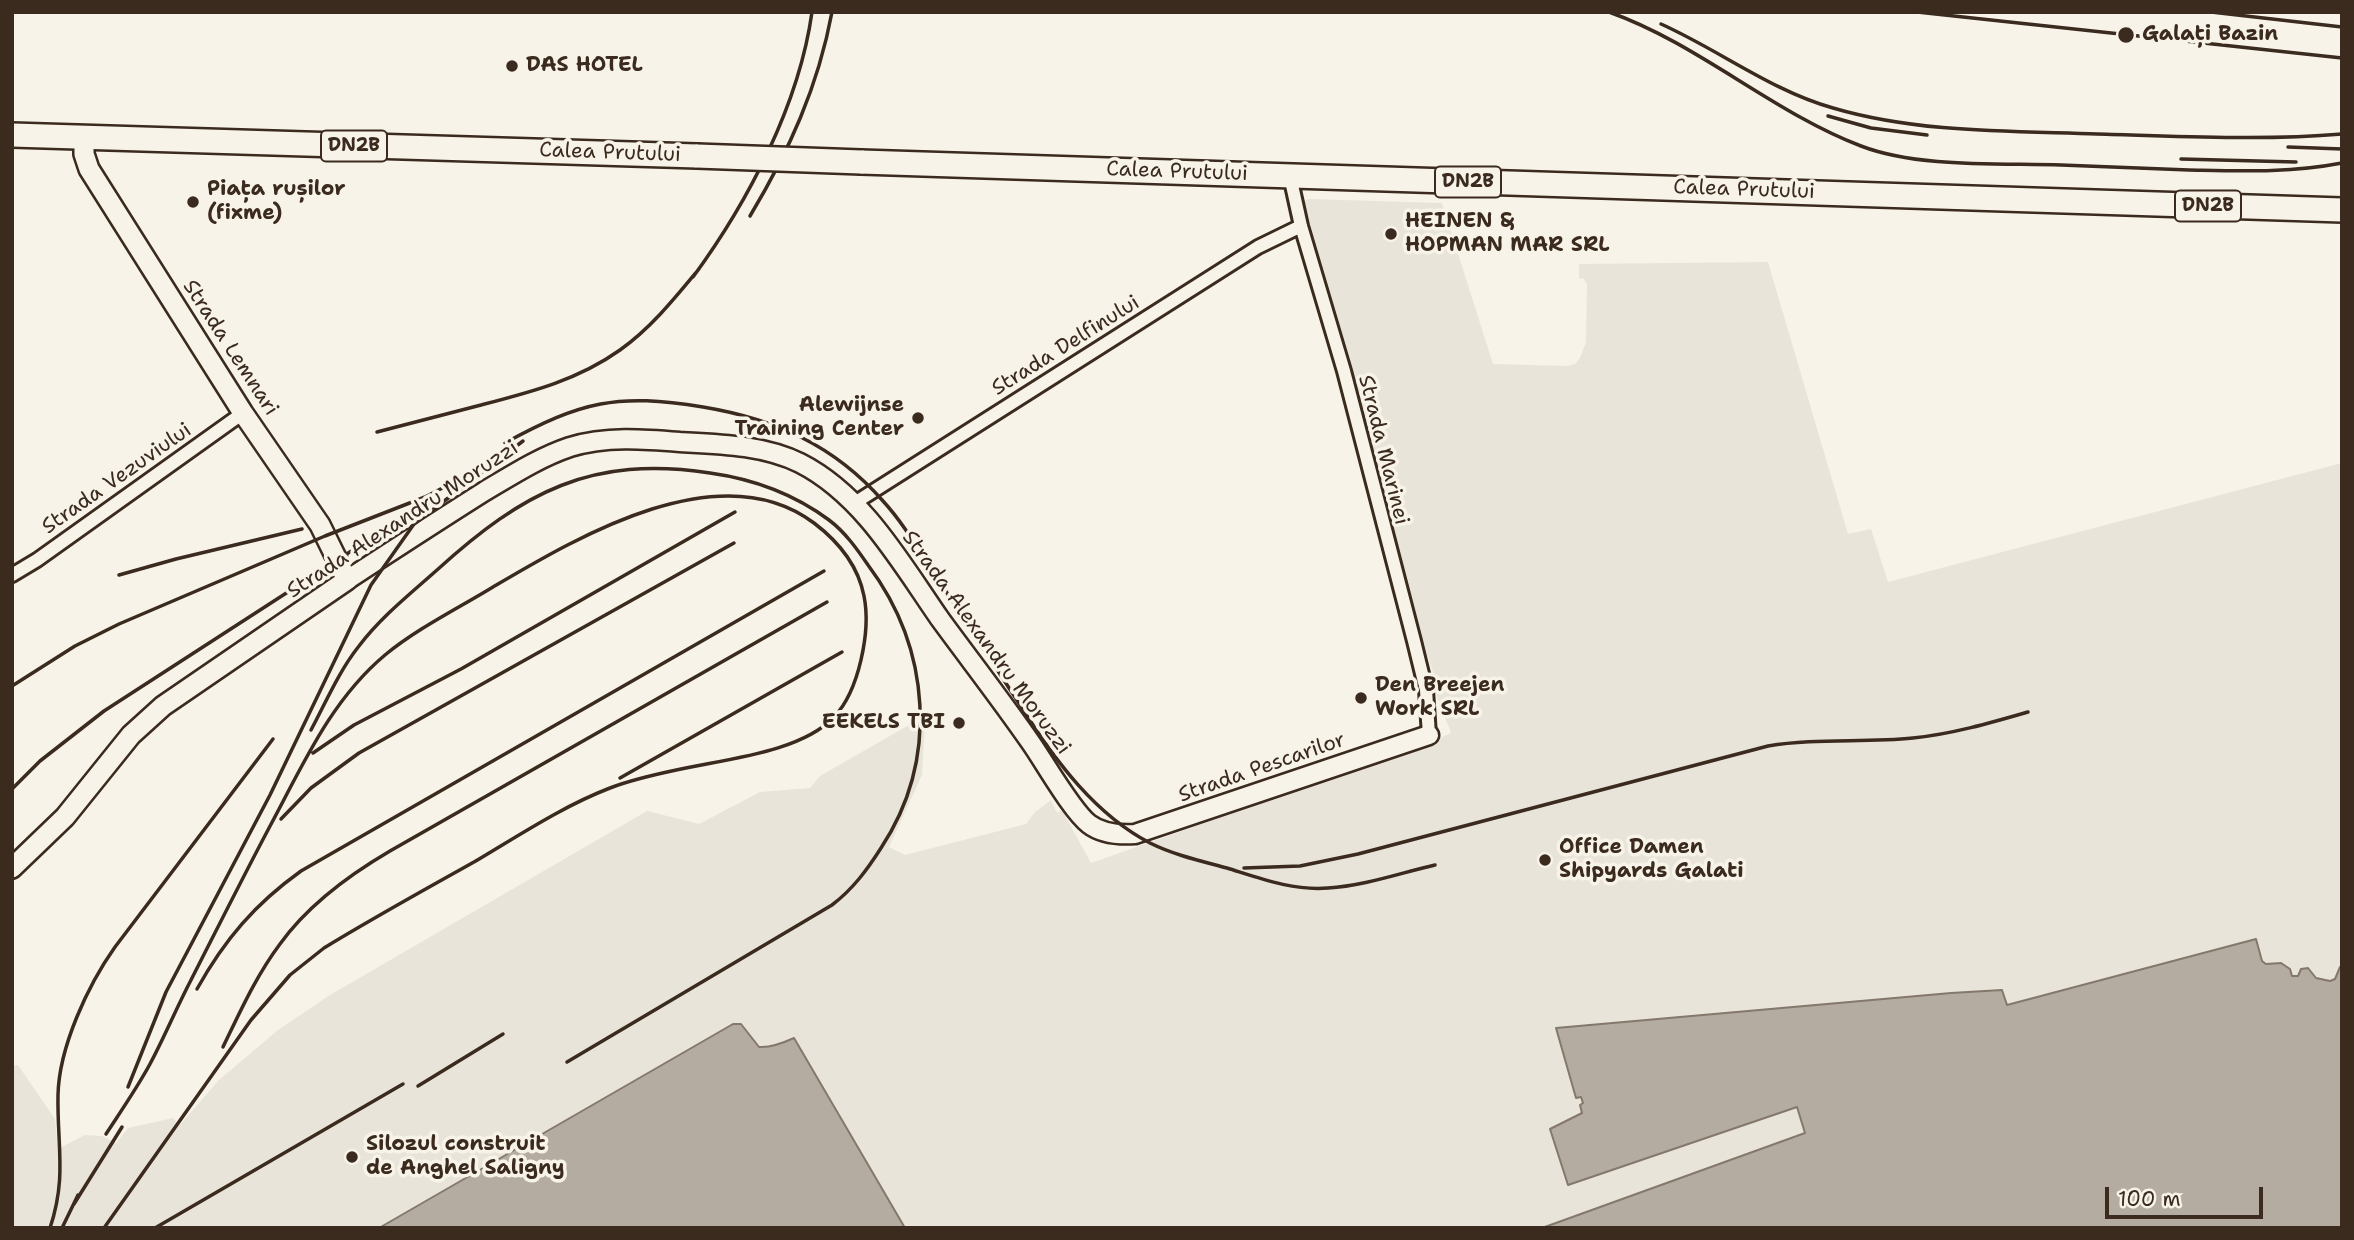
<!DOCTYPE html>
<html>
<head>
<meta charset="utf-8">
<style>
	body { margin:0 }
	#map { position:relative; width:2354px; height:1240px; overflow:hidden; background:#f7f3e8; font-family:"Shantell Sans",sans-serif }
	canvas { display:block }
	.frame { position:absolute; inset:0; border:14px solid #3b2a1e; pointer-events:none }
	.scale { position:absolute; left:2105px; top:1187px; width:158px; height:32px; box-sizing:border-box; border:4px solid #3b2a1e; border-top:0; padding-left:9px; font-size:21px; line-height:24px; white-space:nowrap; color:#3b2a1e; -webkit-text-stroke:5px #f7f3e8; paint-order:stroke }
</style>
</head>
<body>
<div id="map">
<canvas width="2354" height="1240"></canvas>
<div class="frame"></div>
<div class="scale">100 m</div>
</div>
<script>
const ctx = document.querySelector('canvas').getContext('2d');
ctx.lineJoin = 'round';
function paint(path, color) { ctx.fillStyle = color; ctx.fill(path, 'evenodd'); }
function strokePath(path, color, width, dash) { ctx.strokeStyle = color; ctx.lineWidth = width; ctx.lineCap = dash ? 'butt' : 'round'; ctx.setLineDash(dash || []); ctx.stroke(path); }
function drawText(font, color, halo, rows, align = 'center') {
  ctx.font = font + ' "Shantell Sans",sans-serif'; ctx.lineWidth = 7; ctx.setLineDash([]); ctx.textBaseline = 'middle'; ctx.strokeStyle = halo; ctx.fillStyle = color; for (const [text, x, y, turn = 0] of rows) {
    ctx.save(); ctx.translate(x, y); ctx.rotate((+turn || 0) * Math.PI / 180); ctx.textAlign = isNaN(turn) ? turn : align; if (halo) ctx.strokeText(text, 0, 0); ctx.fillText(text, 0, 0); ctx.restore();
  }
}
const built = new Path2D(`
	M1310,199l132,4 51,161 74,2 8,-2 5,-6 6,-16 1,-58 -3,-5 -5,-1v-14l189,-2 80,272 23,-5 17,53 454,-119v548l-537,122 -263,95h-1530v-162l6,-1 37,54 3,30 27,-14 17,1 14,7 12,-15 45,-10 7,7 39,-45 59,-50 52,-35 317,-184 52,13 61,-32 50,-4 10,-12 96,-55h9l-3,54 -33,72 16,8 121,-31 9,-12 16,-12 6,13 5,-3 29,53 330,-116 30,-14 -19,-50 4,-2 -27,-79 -106,-388 -1,-10 3,-4z`);
const water = new Path2D(`
	M2256,939l6,22 4,3 15,-1 9,6 2,7h6l3,-7 7,-1 8,10 14,3 5,-2 5,-12 2,1v260h-800l263,-95 -8,-26 -229,78 -18,-56 32,-16 -2,-8 3,-2 -2,-6 -5,1 -20,-70 395,-35 51,-3 5,15z
	M733,1024h8l18,23c12,1 24,-4 35,-9l111,190h-526z`);
const street = new Path2D(`
	M1290,176l11,50 43,145 70,270 12,49 3,45
	M853,504l405,-257 43,-21
	M12,575l25,-15 206,-147`);
const secondary = new Path2D(`
	M347,580c46,-30 92,-60 138,-89 27,-16 55,-34 85,-44 36,-11 73,-8 110,-5 39,2 84,3 120,21 63,32 101,100 140,156 30,41 62,82 91,124 14,20 41,68 58,81 13,10 31,11 46,10l294,-99`);
const primary = new Path2D(`
	M12,868l53,-51 66,-82 32,-29 184,-126 -27,-55 -77,-112 -154,-244 -5,-15v-17`);
const highway = new Path2D(`
	M12,135l685,21
	M861,162l1481,48`);
const rail = new Path2D(`
	M1609,12c90,32 163,100 252,134 57,22 139,17 200,19 43,2 85,3 128,5 52,1 101,3 153,-7
	M1917,12l425,46
	M2211,12l131,15
	M1661,24c58,26 111,67 172,84 85,25 176,23 264,26 82,2 163,7 245,0
	M1828,116l43,12 56,7
	M2288,147l54,2
	M2181,159l115,3
	M750,216c39,-65 68,-129 82,-204
	M693,277c55,-75 106,-172 119,-265
	M377,432c35,-9 69,-18 104,-27 50,-13 97,-25 139,-55 31,-22 55,-52 79,-81
	M505,443c77,-42 112,-50 198,-36 72,12 131,38 180,94 22,24 38,53 56,80 29,43 57,87 85,130 32,51 72,104 126,132 24,12 51,18 77,25 32,10 66,23 101,20 36,-2 72,-15 107,-23
	M119,575l57,-16 126,-30
	M12,686l63,-40 44,-22 206,-88 100,-39 31,-16
	M311,730c15,-28 28,-59 48,-84 22,-29 51,-52 78,-76 86,-78 154,-115 273,-97 43,6 84,21 119,47 16,12 28,29 39,45 63,84 71,195 13,283 -14,22 -28,41 -49,57l-265,157
	M313,753l41,-28 107,-56 274,-157
	M620,778l222,-126
	M12,789l28,-28 64,-50 323,-209
	M281,819l30,-31 48,-35 375,-210
	M1244,868l56,-2 58,-12 410,-108c48,-8 96,-3 145,-8 39,-4 77,-15 115,-26
	M197,989c28,-50 58,-85 104,-118l523,-300
	M223,1047c17,-35 33,-71 57,-103 28,-39 69,-69 110,-93l437,-249
	M418,1086l85,-52
	M128,1087l38,-95 104,-197 101,-210 43,-61 109,-83
	M74,1204l48,-77
	M50,1228c17,-51 7,-82 8,-133 1,-48 30,-110 57,-148l158,-208
	M62,1228l16,-33
	M104,1228l147,-208 39,-45 34,-27c49,-30 100,-58 150,-86 44,-26 89,-56 136,-74 23,-9 47,-14 71,-19 46,-10 120,-17 153,-52 25,-26 37,-86 30,-121 -6,-31 -25,-54 -50,-73 -94,-71 -236,14 -321,64 -36,22 -75,41 -108,68 -55,46 -83,112 -116,173 -27,51 -53,103 -79,154 -14,27 -26,56 -40,82 -13,24 -29,47 -44,70
	M155,1228l248,-144`);
const highwayBridge = new Path2D(`
	M697,156l164,6`);
const markers = [
	[2126,35,9,"#3b2a1e"],
	[512,66,7,"#3b2a1e"],
	[193,202,7,"#3b2a1e"],
	[1391,234,7,"#3b2a1e"],
	[918,418,7,"#3b2a1e"],
	[1361,698,7,"#3b2a1e"],
	[959,723,7,"#3b2a1e"],
	[1545,860,7,"#3b2a1e"],
	[352,1157,7,"#3b2a1e"]
];
const shields = [
	[354,146,66],
	[1468,182,66],
	[2208,206,66]
];
const shieldNames = [
	["DN2B",354,146],
	["DN2B",1468,182],
	["DN2B",2208,206]
];
const poiNames = [
	["Galați Bazin",2142,35],
	["DAS HOTEL",526,66],
	["Piața rușilor",207,190],
	["(fixme)",207,214],
	["HEINEN &",1405,222],
	["HOPMAN MAR SRL",1405,246],
	["Alewijnse",904,406,"right"],
	["Training Center",904,430,"right"],
	["Den Breejen",1375,686],
	["Work SRL",1375,710],
	["EEKELS TBI",945,723,"right"],
	["Office Damen",1559,848],
	["Shipyards Galati",1559,872],
	["Silozul construit",366,1145],
	["de Anghel Saligny",366,1169]
];
const streetNames = [
	["Calea Prutului",610,153,2],
	["Calea Prutului",1177,172,2],
	["Calea Prutului",1744,190,2],
	["Strada Delfinului",1066,346,-32],
	["Strada Lemnari",230,348,57],
	["Strada Marinei",1383,450,76],
	["Strada Vezuviului",117,479,-35],
	["Strada Alexandru Moruzzi",403,520,-33],
	["Strada Alexandru Moruzzi",986,643,54],
	["Strada Pescarilor",1262,768,-19]
];
paint(built, '#e9e4d9');
paint(water, '#b4aca0');
strokePath(water, '#84786c', 2);
strokePath(street, '#3b2a1e', 18);
strokePath(secondary, '#3b2a1e', 23);
strokePath(primary, '#3b2a1e', 24);
strokePath(highway, '#3b2a1e', 28);
strokePath(street, '#f7f3e8', 12);
strokePath(secondary, '#f7f3e8', 18);
strokePath(primary, '#f7f3e8', 19);
strokePath(highway, '#f7f3e8', 23);
strokePath(rail, '#3b2a1e', 3.5);
strokePath(highwayBridge, '#3b2a1e', 28, []);
strokePath(highwayBridge, '#f7f3e8', 23);
for (const [x, y, r, color] of markers) { const dot = new Path2D(); dot.arc(x, y, r, 0, 2 * Math.PI); ctx.fillStyle = color; ctx.fill(dot); strokePath(dot, '#f7f3e8', 2.5); }
for (const [x, y, w] of shields) { const box = new Path2D(); box.roundRect(x - w / 2, y - 15.5, w, 31, 5); ctx.fillStyle = '#f7f3e8'; ctx.fill(box); strokePath(box, '#3b2a1e', 2); }
drawText('bold 19px', '#3b2a1e', null, shieldNames);
drawText('bold 21px', '#3b2a1e', '#f7f3e8', poiNames, 'left');
drawText('21px', '#3b2a1e', '#f7f3e8', streetNames);
</script>
</body>
</html>
